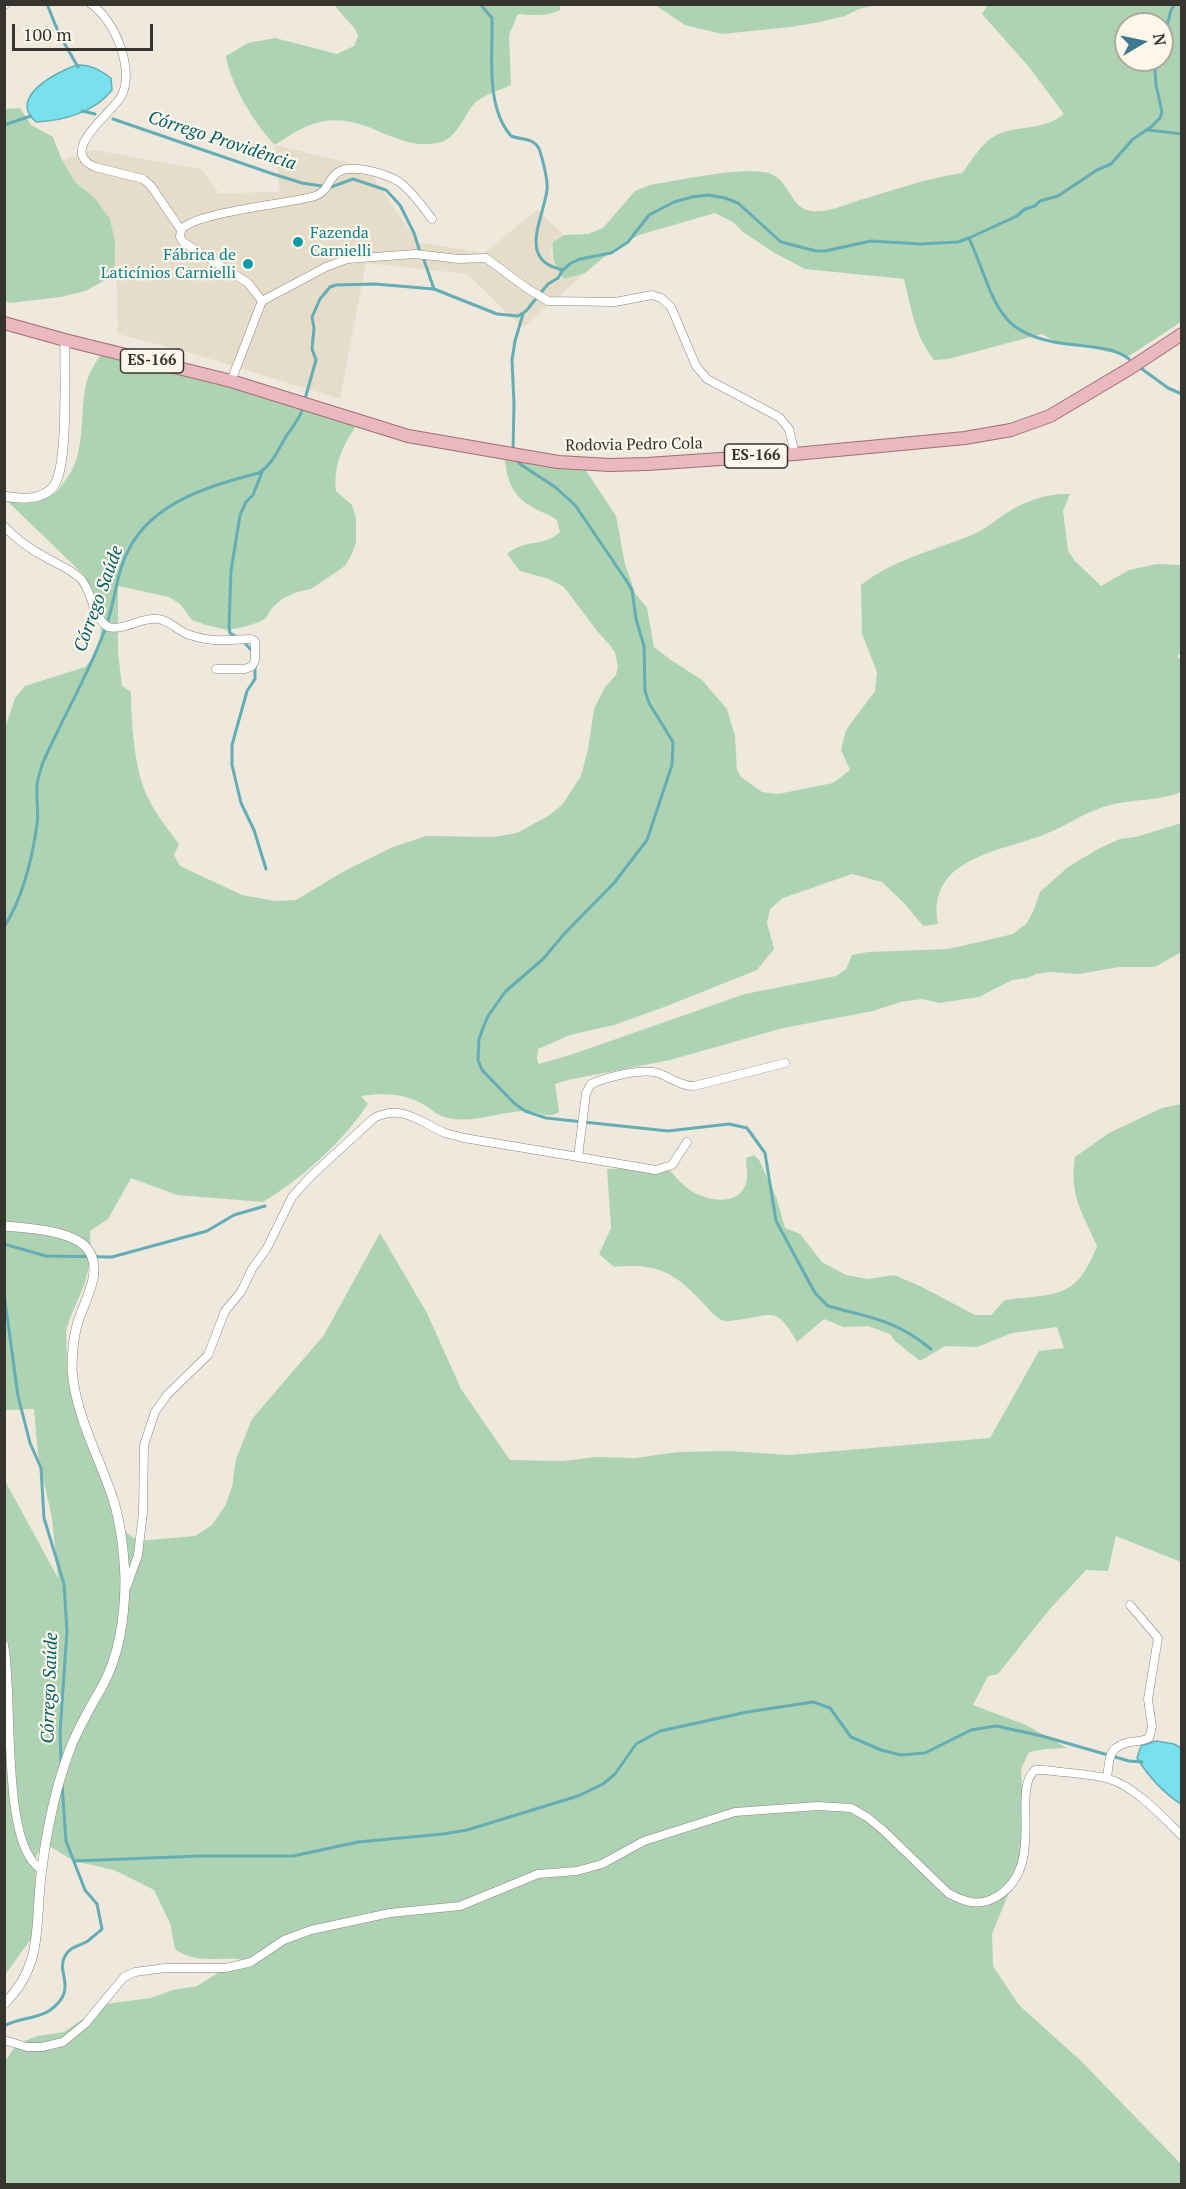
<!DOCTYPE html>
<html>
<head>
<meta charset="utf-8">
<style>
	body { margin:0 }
	#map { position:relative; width:1186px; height:2189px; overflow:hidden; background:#efe9dd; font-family:"PT Serif",serif }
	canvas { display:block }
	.frame { position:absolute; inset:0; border:6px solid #36342f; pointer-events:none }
	.north { position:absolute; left:1114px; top:12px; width:60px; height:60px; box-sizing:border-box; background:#fcf7ea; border:2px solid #ada99f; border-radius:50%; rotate:81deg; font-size:16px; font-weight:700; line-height:24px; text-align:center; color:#36342f }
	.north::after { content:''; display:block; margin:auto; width:21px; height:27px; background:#3b798e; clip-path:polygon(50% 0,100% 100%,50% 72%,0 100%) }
	.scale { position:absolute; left:12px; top:24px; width:141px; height:27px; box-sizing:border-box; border:3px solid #36342f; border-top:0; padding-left:8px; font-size:18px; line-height:21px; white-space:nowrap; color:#36342f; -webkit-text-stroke:4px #fcf7ea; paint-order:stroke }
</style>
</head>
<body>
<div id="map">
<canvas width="1186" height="2189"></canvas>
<div class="frame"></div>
<div class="north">N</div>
<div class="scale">100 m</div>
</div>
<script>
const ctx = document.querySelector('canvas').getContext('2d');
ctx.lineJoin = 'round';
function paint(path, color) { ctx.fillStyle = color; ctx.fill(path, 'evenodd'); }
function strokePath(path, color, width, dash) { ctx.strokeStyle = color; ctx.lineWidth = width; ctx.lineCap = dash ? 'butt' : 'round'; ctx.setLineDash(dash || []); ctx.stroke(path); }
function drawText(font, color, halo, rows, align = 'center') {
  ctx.font = font + ' "PT Serif",serif'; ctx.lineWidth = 4.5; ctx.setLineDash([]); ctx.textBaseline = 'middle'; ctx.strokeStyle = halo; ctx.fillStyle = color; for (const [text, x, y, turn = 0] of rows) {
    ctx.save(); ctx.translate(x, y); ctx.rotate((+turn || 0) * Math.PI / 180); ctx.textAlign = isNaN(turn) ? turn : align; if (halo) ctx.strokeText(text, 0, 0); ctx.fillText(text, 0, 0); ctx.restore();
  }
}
const built = new Path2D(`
	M275,145l91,22 52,75 66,11 53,-43 27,25 -11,7 -2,14 8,17 5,6 21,-6 -62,55 -56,-54 -101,-11 -26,136 -159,-49 -63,-16 -3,-93 -5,-22 -16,-22 -19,-15 -13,-22 32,-10 107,19 18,24 61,-1z`);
const green = new Path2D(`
	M988,4l193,1v317l-52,34 -75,-15 -12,-7 -94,25 -14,1c-19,-24 -23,-52 -30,-81l-99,-10 -32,-17 -30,-20 -10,-10 -18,-9 -76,22 -24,13 -30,25 -21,6c-9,-11 -13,-23 -11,-37l11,-7 24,-1 15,-6 32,-37 15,-6c27,-4 101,-21 123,-10 17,8 18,34 38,36 16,2 34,-6 49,-11 34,-10 67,-22 102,-27 9,-11 19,-29 31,-36 22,-13 49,-5 71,-23l-35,-47 -47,-53zM1126,24h36v36h-36z
	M334,5l226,-1v6c-14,7 -26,5 -42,4l-9,21 2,50c-11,5 -30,11 -37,19 -10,12 -17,33 -33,38 -44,12 -74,-31 -121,-20 -16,3 -31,14 -45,23 -18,-17 -46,-63 -49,-89l22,-13 27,-5 62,16 17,-8 4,-10 -3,-7z
	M655,5h221l-17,4 -14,7 -25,6 -29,5 -69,7 -37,-9z
	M20,108l11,17 22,12 9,23 13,22 19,15 16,22 5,22v24l-9,15 -21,11 -24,6 -51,6 -6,-2 1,-192z
	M108,343l252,77c-15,22 -27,42 -24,71l16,14 4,13v24l-4,12 -7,12 -34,23 -14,3 -15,7 -10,9 -6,10 -7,4 -15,5 -17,3 -21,-5 -14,-5 -12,-16 -11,-7 -51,-11v66l4,34 9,6c0,29 3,69 13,97 8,20 22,38 35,55l-5,11 6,11 62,29 33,6 21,-1 50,-30 47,-23 33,-11 67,1 24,-4 31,-17 14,-11 19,-29 7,-26 6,-41 11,-22 11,-12 2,-8 -3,-15 -6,-8 -12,-13 -33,-44 -15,-8 -29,-8 -13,-17c20,-16 38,-7 53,-22l-3,-12c-8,-6 -17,-8 -25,-13 -20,-11 -27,-30 -27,-52l78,11 33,50 9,48 10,29 12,15 7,39 17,13 31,20 25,29 8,27 2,34 4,7 21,15 16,2 55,-11 17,-13 -9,-20 5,-20 29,-39 2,-19 -15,-38 -1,-49c33,-26 75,-35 113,-51 11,-4 21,-14 31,-20 19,-13 42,-21 65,-20l-7,17 5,40 7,10 26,25 28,-16 28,-6 24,1v89l-4,2 5,5 -1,131c-22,9 -47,7 -71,13 -23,6 -41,19 -62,28 -45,19 -122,23 -110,91l-15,2 -18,-22 -23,-22 -30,-8 -69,24 -13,11 -3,14 7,26 -17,21 -90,36 -53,19 -44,10 -32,14 -1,11 2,4 34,-10 172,-60 91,-18 10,-7 6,-14 16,-3 81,-3 64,-15 13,-10 7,-12 7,-20 28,-25 30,-18 22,-10 16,-2 45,-14v129l-26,15h-36l-40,7 -28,-2 -15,2 -9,4 -15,2 -33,17 -40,6 -17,-4 -21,3 -28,9 -90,17 -113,32 -102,20 -13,4 4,28c-13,8 -22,-2 -35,-1 -27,1 -53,14 -79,6 -9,-2 -16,-10 -24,-14 -19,-10 -39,-10 -60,-7l7,8c-27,39 -64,73 -105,98l-86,-7 -46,-17 -23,41 -18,12 1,26 -6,26 -15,35 -4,13 1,31 12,63 41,99 8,10 10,7 57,-5 17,-11 13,-19 7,-19 4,-28 16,-40 72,-84 56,-102 47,80 34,76 49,71 53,1 32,-4 40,1 44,-6 50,-1 60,4 201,-17 49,-87 25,-3 -7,-21 -45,6 -35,14 -32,-1 -25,15 -26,-21 -4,-6 -22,-8 -25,1 -19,-8 -27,23c-21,-37 -24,-27 -60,-22 -4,0 -10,2 -13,1 -9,-3 -15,-12 -21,-18 -29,-31 -46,-40 -89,-36l-15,-13 12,-26 -4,-59 59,-3c7,8 15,18 24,24 14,10 46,17 55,-4 4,-8 1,-19 1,-28l8,-3 5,5 18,39 8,29 15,6 22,28 24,13 22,4 26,-4 26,11 55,29h16l14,-15c50,-7 71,1 92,-54 -15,-35 -28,-50 -22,-89l34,-24 53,-25 19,-4v458l-65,-26 -8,35 -22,-1 -37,40 -51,64 -10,2 -15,29 53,20 41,23 -21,1 -17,3 -8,17 5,89 -12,22 -22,54 1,32 26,39 62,56 100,103v20h-1176v-123l12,-17 20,-8 27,-4 41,-28 46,-6 22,-8 24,-4 43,-27c-21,-1 -48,4 -65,-10l-5,-26 -16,-33 -40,-20 -40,-9 -25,-15 -3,-10 -11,23 1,44 -3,33 -28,39 -1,-496 54,99 -6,-60 -14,-63 -4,-46 -29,1v-682l10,-30 10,-12 60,-19 9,-11 6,-11 1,-21 -16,-48 -80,-77c12,-1 39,1 50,-6 3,-2 7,-8 9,-11 23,-27 15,-65 22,-98 4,-15 14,-28 22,-41z`);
const water = new Path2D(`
	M77,65c13,-1 23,5 34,13l1,12c-17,22 -49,31 -76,32 -29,-24 20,-50 41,-57z
	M1156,1741l18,3 7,4v56c-19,-12 -32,-27 -44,-46l4,-12z`);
const stream = new Path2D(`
	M47,4l12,30 19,33
	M480,4l12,14c1,37 -7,88 19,118 7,3 16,2 22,6 7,4 8,13 10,20 2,9 5,18 4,28 -4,30 -30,71 16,80
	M1162,45l9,-35 4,-6
	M82,111l13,3
	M113,119l160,55 29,9 20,3
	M4,125l27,-9
	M1148,130l34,4
	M331,187l22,-8 33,11 14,15 14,28 6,19
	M969,238c29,65 24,100 107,107 18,2 39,3 53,14
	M424,260l10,29
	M1142,369l26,19 14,6
	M305,399l11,-39 -4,-11 2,-21 -2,-11 8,-18 10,-12 6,-2 39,-1 59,5 63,25 21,2 8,-5 22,-27 10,-6 5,-8 8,-7 9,-4 31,-6 17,-11 21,-27 25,-13 18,-5 16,-2 17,3 13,5 43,39 35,9h9l46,-10 50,3 37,-2 11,-4 48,-22 8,-7 10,-3 5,-5 18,-5 39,-26 14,-6 22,-25 18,-12 9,-9 2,-6 -6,-27 -1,-14 2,-11
	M513,451l1,-47 -2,-44 3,-19 8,-27
	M516,459l4,5 35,23 20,18 51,75 6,10 4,29 8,27 1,45 4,12 24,39 -1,23 -25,75 -33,43 -49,50 -22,26 -38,33 -17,24 -5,12 -4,11 -1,21 4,10 32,33 11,8 21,7 122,13 61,-7 18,4 18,25 11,68 39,72 13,13c43,12 66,13 103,43
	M237,637l-7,-4 -1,-7 2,-55 9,-56 6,-13 7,-7 9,-23
	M243,641l9,10
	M255,664v15l-8,12 -15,54v20l9,38 13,27 12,39
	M4,927c19,-29 28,-68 33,-102 2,-13 -1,-25 0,-38 0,-7 3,-15 5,-22 19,-45 45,-87 62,-133 11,-26 11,-57 25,-83 24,-47 82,-64 130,-76 15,-10 19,-24 28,-38 7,-10 13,-17 17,-29
	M4,1244l42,12 66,1 95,-26 27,-16 31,-9
	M4,1275v7
	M4,1294l14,102 12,47 11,25 3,50 20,66 3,47 -7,101 1,30
	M74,1861l126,-5h93l65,-14 85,-8 24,-4 111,-34 25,-12 12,-10 21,-30 24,-13 87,-19 66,-10 17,6 21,29 30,13 20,5 24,-2 46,-23 25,-4 46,10 87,25 13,1
	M4,2026c14,-8 32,-7 45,-15 31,-22 6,-38 16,-55 5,-10 15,-10 23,-15 4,-4 10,-8 14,-12l-5,-25 -12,-14 -19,-49 -4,-57`);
const minor = new Path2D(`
	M91,4c24,16 43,64 31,91 -8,17 -66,56 -27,72l48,12 8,7 30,44 -1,7 3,5 65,41 14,18
	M4,5l2,-1
	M181,230c13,-18 109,-26 134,-34 19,-6 10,-30 43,-27 13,1 34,7 44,15 11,9 21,23 30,35
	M231,381l31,-80 64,-34 21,-8 68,-5 44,5 27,-1 42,31 20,12 67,1 37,-7 9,3 10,9 25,59 11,13 72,38 10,12 6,25
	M4,526c12,13 26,23 41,31 12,7 26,12 36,22 12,14 11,37 27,48 17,4 33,-10 50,-8 11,1 19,11 29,15 25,9 40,6 64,5l4,2v19l-3,6 -7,3h-29
	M578,1157l8,-64 5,-9c16,-7 50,-16 67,-11 12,4 22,13 36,13l91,-23
	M127,1586l11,-31 5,-43 1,-67 11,-33 12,-17 41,-40 17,-44 16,-19 11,-23 15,-21 25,-51 19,-21 63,-58c28,-15 47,5 71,15 6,2 13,3 19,5l192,32 16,-5 15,-23
	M4,1645c10,47 -4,201 37,224
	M1107,1778c3,-20 0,-31 23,-36 7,-1 13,-1 19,-4l3,-11 -4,-28 10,-61 -28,-33
	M4,2040l23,7h15l21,-5 22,-18 39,-47 11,-5 30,-4h60l14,-3 12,-3 33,-22 27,-10 79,-17 70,-7 78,-32 39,-3 25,-7 42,-23 91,-29 83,-6 33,2 16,9 16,13 65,63c16,9 31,14 48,4 52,-30 14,-106 39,-127h9c21,3 44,3 65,9 25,7 54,38 73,57`);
const tertiary = new Path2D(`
	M4,496c17,3 37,5 49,-9 16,-18 11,-118 12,-147
	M4,1226c23,2 72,4 85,25 15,24 -8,54 -13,78 -3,13 -4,27 -4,40 3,46 27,87 41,130 8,25 11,54 12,80 0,36 -5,74 -22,106 -12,21 -24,41 -33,64 -14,37 -23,80 -28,119 -8,52 4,95 -38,136`);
const primary = new Path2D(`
	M4,323l61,17 166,41 177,55 150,26 52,3 37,-1 148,-10 170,-16 46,-8 39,-14 79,-47 53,-35`);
const markers = [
	[298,242,6,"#0f9aa8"],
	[248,264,6,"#0f9aa8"]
];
const shields = [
	[152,361,63],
	[756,456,63]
];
const shieldNames = [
	["ES-166",152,361],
	["ES-166",756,456]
];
const cultureNames = [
	["Fazenda",310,233],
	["Carnielli",310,251],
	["Fábrica de",236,255,"right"],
	["Laticínios Carnielli",236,273,"right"]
];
const streetNames = [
	["Rodovia Pedro Cola",634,445,-1]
];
const waterNames = [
	["Córrego Providência",222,141,18],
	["Córrego Saúde",99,599,-70],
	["Córrego Saúde",50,1688,-88]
];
paint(built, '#e5ddc9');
paint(green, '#add3b3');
paint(water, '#79e1ed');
strokePath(water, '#65adb4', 1.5);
strokePath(stream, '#65adb4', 3);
strokePath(minor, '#8c877c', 9);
strokePath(tertiary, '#8c877c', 10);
strokePath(primary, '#a16d71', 14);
strokePath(minor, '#fff', 8);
strokePath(tertiary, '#fff', 9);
strokePath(primary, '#e9b9bf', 12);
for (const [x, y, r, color] of markers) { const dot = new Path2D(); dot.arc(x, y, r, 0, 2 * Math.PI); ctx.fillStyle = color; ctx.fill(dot); strokePath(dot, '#fcf7ea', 2); }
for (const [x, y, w] of shields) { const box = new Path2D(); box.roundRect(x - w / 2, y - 12, w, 24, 4.5); ctx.fillStyle = '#fcf7ea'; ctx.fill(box); strokePath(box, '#36342f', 1.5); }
drawText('bold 15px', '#36342f', null, shieldNames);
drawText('16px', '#0d838f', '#fcf7ea', cultureNames, 'left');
drawText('16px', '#36342f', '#fcf7ea', streetNames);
drawText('italic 18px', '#006069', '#fcf7ea', waterNames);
</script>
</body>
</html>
